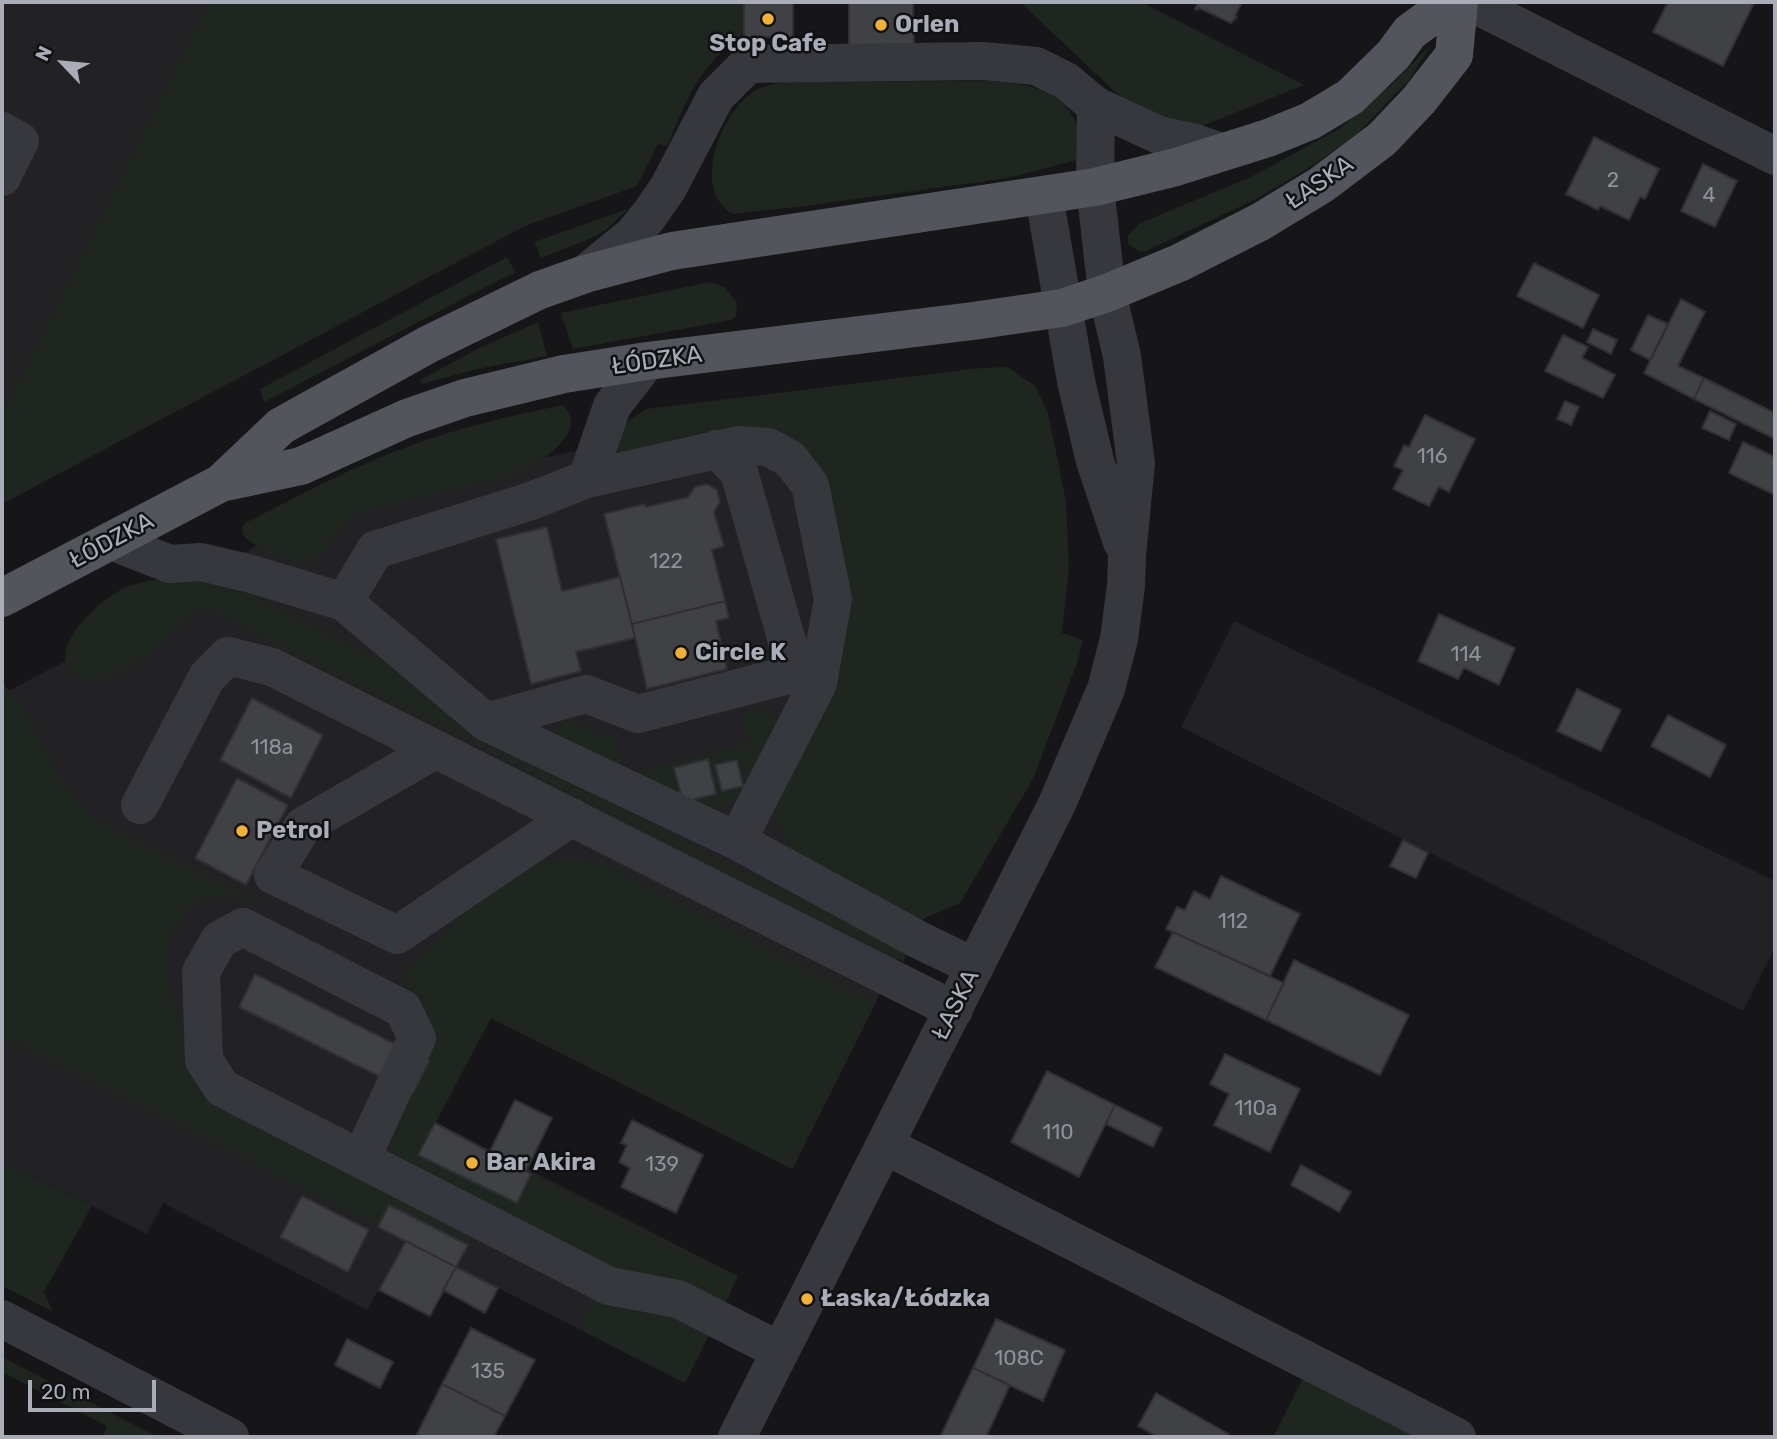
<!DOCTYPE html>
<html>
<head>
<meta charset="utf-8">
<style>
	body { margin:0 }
	#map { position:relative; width:1777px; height:1439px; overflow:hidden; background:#161618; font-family:Rubik,sans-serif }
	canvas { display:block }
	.frame { position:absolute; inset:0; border:4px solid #a8adb8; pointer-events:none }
	.north { position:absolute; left:28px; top:28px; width:70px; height:70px; -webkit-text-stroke:5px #111113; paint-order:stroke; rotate:296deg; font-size:19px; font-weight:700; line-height:28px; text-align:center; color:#a8adb8 }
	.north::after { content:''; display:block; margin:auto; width:24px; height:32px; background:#a8adb8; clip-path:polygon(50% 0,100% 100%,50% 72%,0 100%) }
	.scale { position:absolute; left:28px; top:1380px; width:128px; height:32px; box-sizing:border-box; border:4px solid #a8adb8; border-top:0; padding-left:9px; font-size:21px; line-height:24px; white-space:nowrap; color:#a8adb8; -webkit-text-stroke:5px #111113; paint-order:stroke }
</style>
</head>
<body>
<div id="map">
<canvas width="1777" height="1439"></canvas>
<div class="frame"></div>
<div class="north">N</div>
<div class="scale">20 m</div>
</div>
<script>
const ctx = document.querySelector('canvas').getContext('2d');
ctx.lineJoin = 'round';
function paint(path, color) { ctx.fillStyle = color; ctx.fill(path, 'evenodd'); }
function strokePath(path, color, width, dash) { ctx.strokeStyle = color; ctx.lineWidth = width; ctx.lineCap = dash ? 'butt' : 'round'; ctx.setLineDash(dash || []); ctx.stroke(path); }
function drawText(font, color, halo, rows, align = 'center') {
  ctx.font = font + ' Rubik,sans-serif'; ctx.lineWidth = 5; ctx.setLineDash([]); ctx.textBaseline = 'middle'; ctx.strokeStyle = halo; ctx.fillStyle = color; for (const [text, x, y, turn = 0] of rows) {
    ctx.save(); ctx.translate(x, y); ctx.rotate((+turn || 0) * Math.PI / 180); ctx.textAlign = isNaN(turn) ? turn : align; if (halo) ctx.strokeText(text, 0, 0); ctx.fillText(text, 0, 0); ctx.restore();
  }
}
const built = new Path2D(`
	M2,2h207l-207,414z
	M671,432l215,7 155,233 -249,497 -301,-151 -56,104 303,154 -53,107 -279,-142 -39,69 -204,-107 -16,31 -145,-74v-466l112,-58 197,-125 88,-24z
	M1234,621l541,260v66l-32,64 -562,-284z`);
const green = new Path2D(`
	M209,2h535v35c-44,23 -58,66 -77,109l-9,-2 -21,42 -112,40 -523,278v-88z
	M1020,2h121l163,83 -102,41 -39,-7 -31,-11z
	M1432,44l-23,36 -51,53 -41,30 -61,36 -110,52 -6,1 -12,-8v-8l12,-13 109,-45 90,-49 53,-45z
	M989,81c32,2 70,7 86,39 5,12 5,27 6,39l-73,19 -203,28 -72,8c-44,-25 -11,-106 25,-125 7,-4 19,-5 27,-7z
	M628,209l-21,20 -13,8 -53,21 -7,-16z
	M507,257l8,15 -251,130 -4,-13z
	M710,282l16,6 11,15 -1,13 -5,4 -158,29 -12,-36z
	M538,322l9,34 -70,13 -55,15 -2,-4 61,-33z
	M1008,367l27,19 13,27 18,88 3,66 -7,66 21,7 -6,23 -44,116 -73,124 -39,17 -128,-66 -14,-27 -1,-29 51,-103 -23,-239 -188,-3 -3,-4 6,-23 25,-17 336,-41z
	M562,405c32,24 -26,61 -46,70l-148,35c-55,25 -35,80 -112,35 -9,-5 -16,-9 -13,-20l4,-3c54,-27 108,-57 165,-77 49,-18 99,-29 150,-40z
	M171,577l24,1 46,11 155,79 21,16 37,37 27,19 415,207 10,7 -2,8 -702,-356c-20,19 -59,58 -83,67 -13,6 -29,11 -41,3 -38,-23 19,-73 41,-85 15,-9 35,-11 52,-14z
	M2,683l20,21 39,77 35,38 173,87 -44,-11 -33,9 -19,25 -8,36 29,118 8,13 270,141 -4,8 -79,-40 -11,22 -376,-191z
	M755,710l12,1 8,7v10c-18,40 -34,96 -91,79l-128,-63c-4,-12 2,-19 13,-24l47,20 8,35 126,-32 -8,-31z
	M565,858l32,2 279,142 -84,167 -301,-151 -72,136 97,49 15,-29 207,102 -13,28 -110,-32 -214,-112 -11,-16v-16l37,-78 4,-32 -10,-22 -21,-19 78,-77 58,-36z
	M2,1160l90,46 -48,86 9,20 -51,-26z
	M595,1300l16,8 64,9 34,18 -24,48 -106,-54z
	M2,1357l156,80h-56l5,-11 -105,-54z
	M1303,1379l113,58h-143z`);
const building = new Path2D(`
	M744,2h49v35h-49z
	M849,2h64l1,47h-65z
	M1198,2h44l-7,14 2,1 -6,6 -32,-15 -1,2 -3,-1z
	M1668,2h84l2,1 -31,63 -70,-34z
	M1594,137l65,32 -14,30 -5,-2 -11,23 -29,-14 -2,4 -32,-16z
	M1703,164l34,17 -22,46 -34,-16z
	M1534,263l65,32 -16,33 -66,-32z
	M1681,299l24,13 -27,54 26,12 -10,21 -50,-26z
	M1648,315l20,9 -18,36 -19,-10z
	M1593,329l24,11 -6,14 -24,-12z
	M1563,335l25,12 -6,11 33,17 -12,23 -58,-27z
	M1704,378l71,35v26l-81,-40z
	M1565,401l14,6 -8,18 -14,-6z
	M1710,411l26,13 -7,16 -27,-12z
	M1425,415l50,24 -26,53 -10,-5 -10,19 -36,-17 10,-19 -9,-4 10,-21 5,2z
	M1743,442l32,15v38l-46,-22z
	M707,484l10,6 3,12 -6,10 10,34 -12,4 13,51 -93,23 -28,-110 40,-10 2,3 42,-10 7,-10z
	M547,527l15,64 58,-14 15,61 -59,14 5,19 -50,13 -35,-145z
	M725,601l4,17 -13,3 11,48 -80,20 -15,-65z
	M1439,614l76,34 -16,37 -35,-17 -6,11 -40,-18z
	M1577,689l44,21 -20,41 -44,-20z
	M252,698l71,37 -32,63 -71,-38z
	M1668,715l58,30 -16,32 -59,-31z
	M708,759l8,35 -33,8 -9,-34z
	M737,760l6,26 -21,5 -7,-26z
	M237,778l51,27 -42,80 -51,-27z
	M1403,840l25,13 -12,25 -26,-12z
	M1221,876l79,38 -30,62 -104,-47 11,-22 8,3 9,-19 16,8z
	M1173,932l111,51 -18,37 -111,-53z
	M1294,960l115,55 -29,60 -114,-55z
	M255,974l174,87 -16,32 -174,-86z
	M1225,1054l75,35 -30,63 -56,-27 15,-31 -19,-10z
	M1047,1071l68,34 -36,72 -68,-35z
	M515,1100l37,18 -26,53 -37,-18z
	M1115,1105l47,23 -9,19 -47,-23z
	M632,1120l71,35 -27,58 -55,-26 9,-19 -11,-6 8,-17 -6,-2z
	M435,1123l96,51 -14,29 -99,-48z
	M1301,1165l50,27 -12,20 -48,-27z
	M302,1196l67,34 -21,42 -68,-35z
	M389,1205l79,40 -12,22 -78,-40z
	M406,1241l50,26 -26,49 -51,-26z
	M456,1267l42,21 -13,25 -42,-23z
	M996,1319l69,31 -22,51 -70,-33z
	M471,1328l64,32 -30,56 -63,-32z
	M347,1339l46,23 -13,26 -45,-23z
	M973,1368l37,17 -24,52h-46z
	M442,1384l63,32 -11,21h-71l-6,-3z
	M1156,1393l73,41 -2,3h-69l-20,-11z`);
const minor = new Path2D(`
	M1470,2l305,154
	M2,131l18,10 -18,36
	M1044,196l32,185 19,80 27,81
	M585,274l48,-39 17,-21 18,-26 48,-92 32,-32 236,-3 52,5 30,15 30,25 63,29 33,7 29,10
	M739,445l29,2 22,12 20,26 23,114 -15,84 -81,158 -251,-119 -142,-120 31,-52 156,-49 56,-22z
	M717,449l22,23 57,201
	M587,479l25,-73 35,-45
	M111,541l59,23 31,-2 47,11 96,29
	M486,722l100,-28 52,20 158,-41 22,10
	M435,750l-132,76 -30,49 124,60 175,-118
	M140,805l67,-128 21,-21 44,11 682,343
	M737,841l182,99 56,27
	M886,1146l571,291
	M361,1159l56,-121 -14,-29 -160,-82 -24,13 -18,32 3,88 18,28 387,198 69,13 102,52
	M2,1319l228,118
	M737,1437l320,-633 49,-115 13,-50 7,-53 1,-30 9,-93 -14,-107 -15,-63 -12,-106 1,-81`);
const major = new Path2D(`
	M221,483l60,-57 148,-82 111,-54 45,-16 87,-23 423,-64 81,-20 92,-29 42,-17 40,-24 43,-42 17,-23 41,-30
	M2,598l219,-115 80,-17 106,-48 58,-20 99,-24 83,-13 326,-40 89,-13 45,-15 72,-30 81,-41 61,-37 61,-46 37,-39 35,-45 5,-53`);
const markers = [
	[768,19,7,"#f2b134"],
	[881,25,7,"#f2b134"],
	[681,653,7,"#f2b134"],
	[242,831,7,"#f2b134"],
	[472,1163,7,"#f2b134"],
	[807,1299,7,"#f2b134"]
];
const numberNames = [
	["2",1613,181],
	["4",1709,196],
	["116",1432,457],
	["122",666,562],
	["114",1466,655],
	["118a",272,748],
	["112",1233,922],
	["110a",1256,1109],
	["110",1058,1133],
	["139",662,1165],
	["108C",1019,1359],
	["135",488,1372]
];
const poiNames = [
	["Orlen",895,25],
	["Stop Cafe",768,44,"center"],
	["Circle K",695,653],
	["Petrol",256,831],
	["Bar Akira",486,1163],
	["Łaska/Łódzka",821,1299]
];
const streetNames = [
	["ŁASKA",1320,183,-34],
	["ŁÓDZKA",657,361,-8],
	["ŁÓDZKA",112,541,-28],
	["ŁASKA",956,1005,-63]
];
paint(built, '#222225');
paint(green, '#1e261f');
paint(building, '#404145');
strokePath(building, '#303034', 2);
strokePath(minor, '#37383d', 38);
strokePath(major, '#53555c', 38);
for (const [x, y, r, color] of markers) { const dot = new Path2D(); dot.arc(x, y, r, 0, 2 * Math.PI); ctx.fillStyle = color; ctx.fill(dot); strokePath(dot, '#111113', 2.5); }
drawText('21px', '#8e929b', null, numberNames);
drawText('bold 24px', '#a8adb8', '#111113', poiNames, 'left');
drawText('24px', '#a8adb8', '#111113', streetNames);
</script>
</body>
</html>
